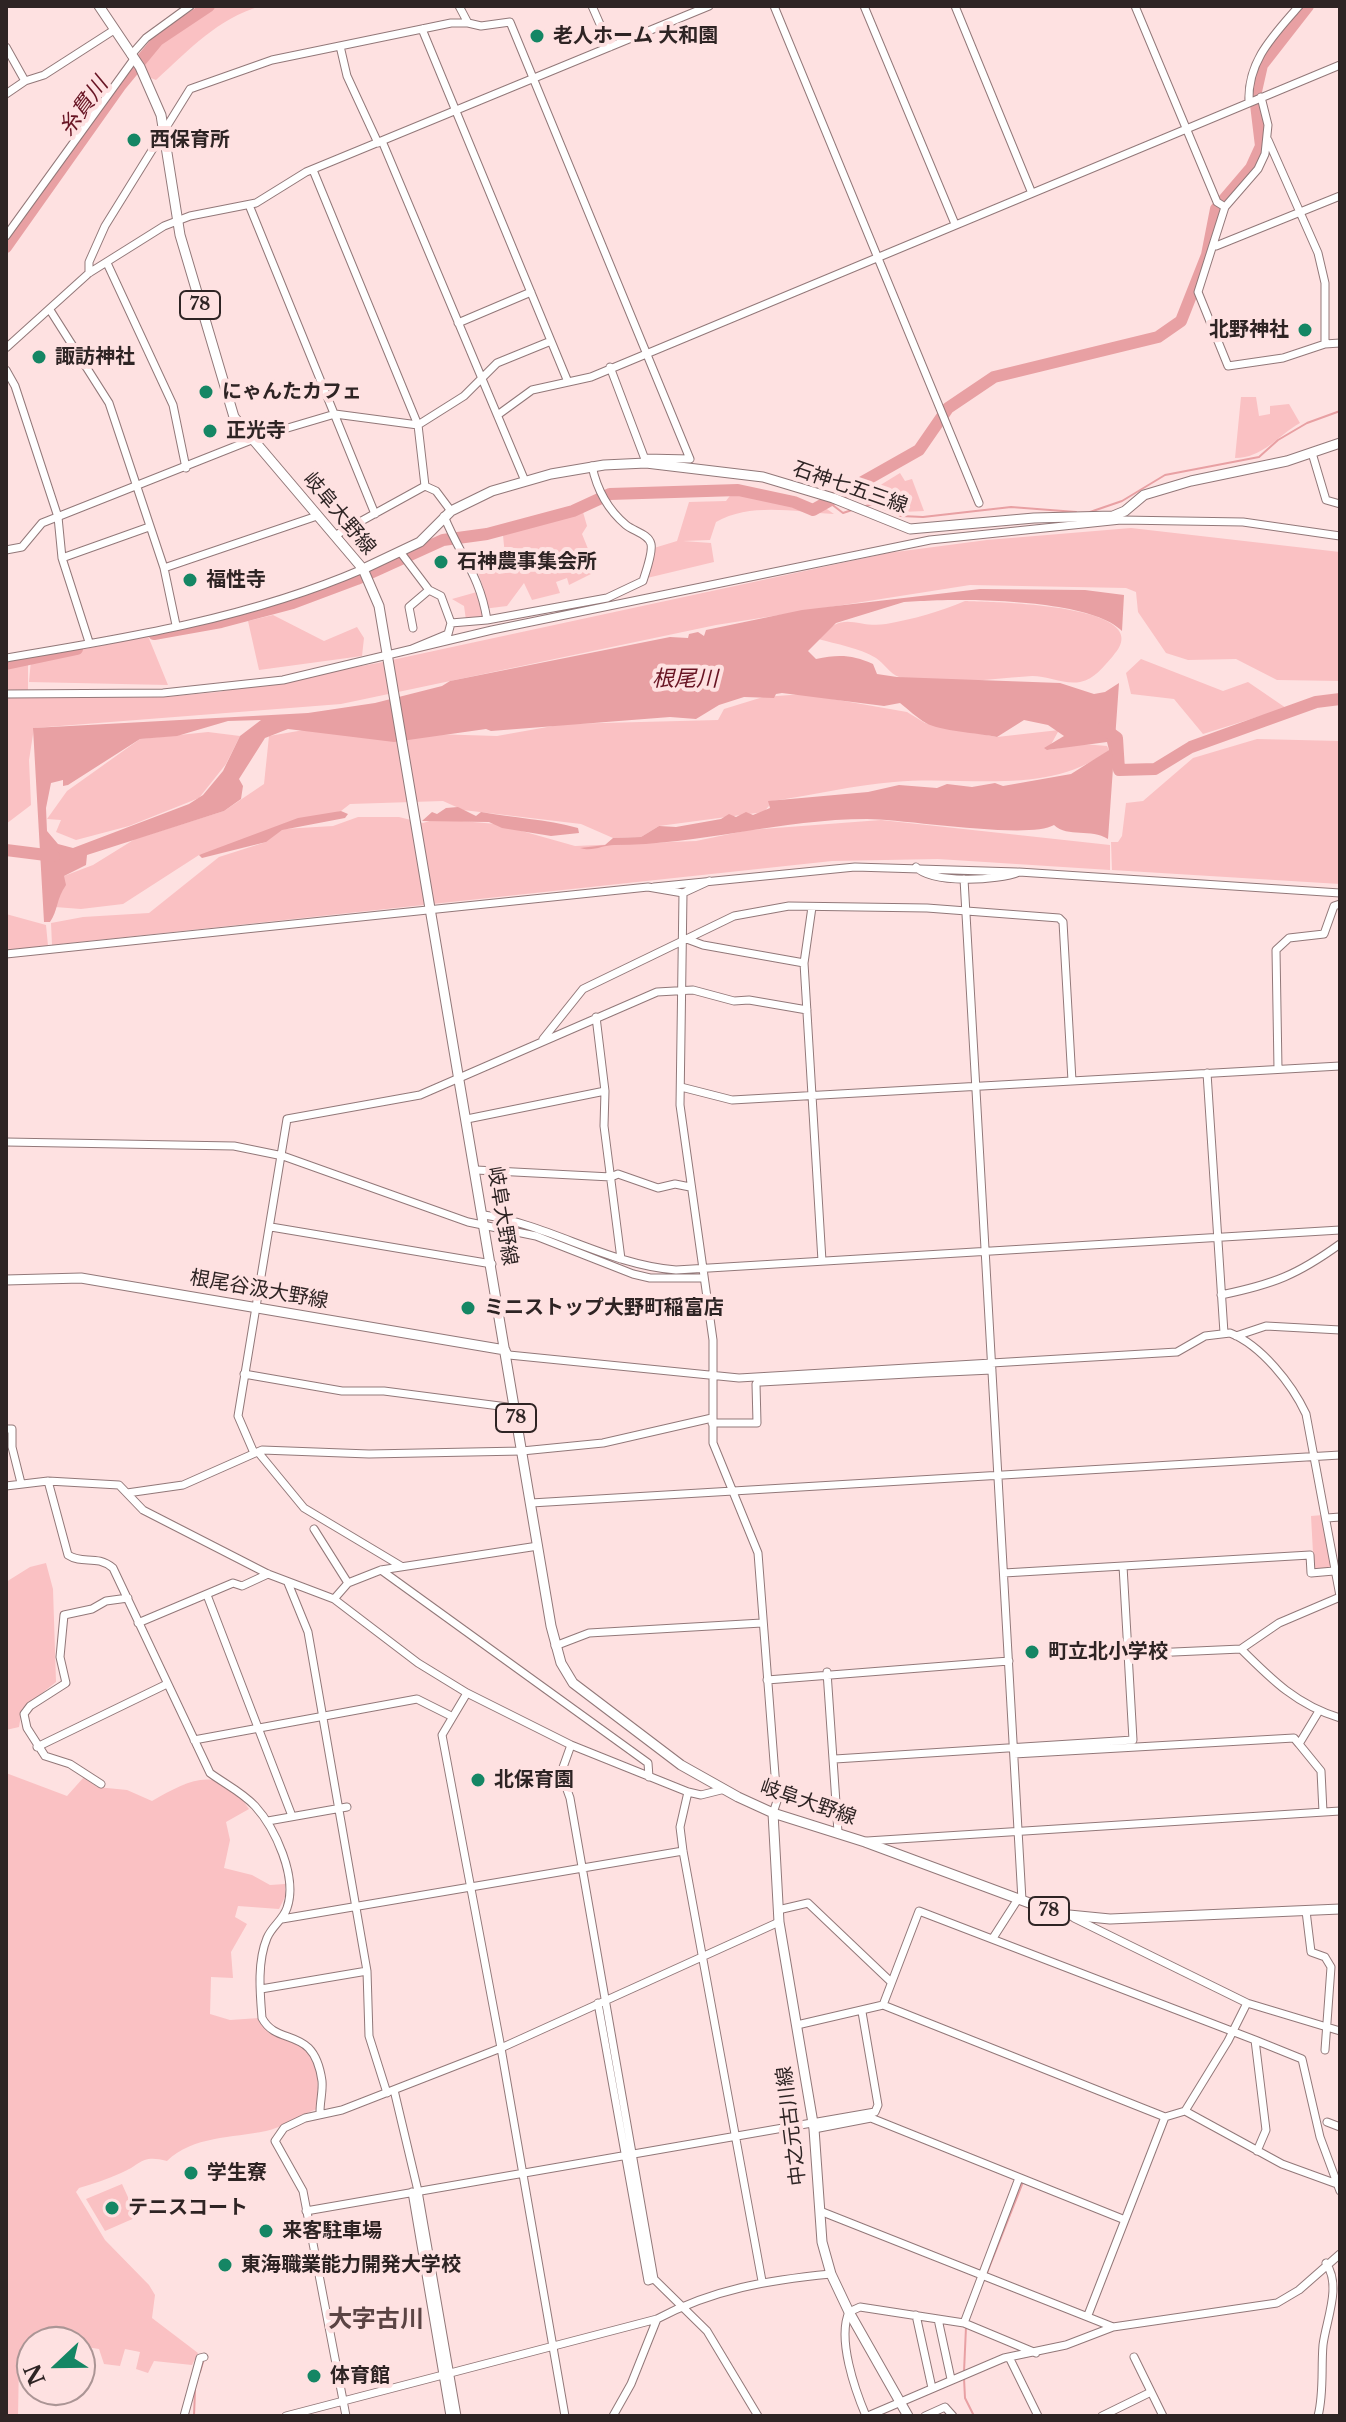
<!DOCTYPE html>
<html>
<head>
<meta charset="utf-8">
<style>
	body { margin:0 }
	#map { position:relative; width:1346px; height:2422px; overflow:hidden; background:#fee1e1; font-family:"Libre Baskerville",serif }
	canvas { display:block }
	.frame { position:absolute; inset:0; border:8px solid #2e2424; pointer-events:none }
	.north { position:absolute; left:16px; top:2326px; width:80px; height:80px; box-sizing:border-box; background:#fee1e1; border:2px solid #ab9595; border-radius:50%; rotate:248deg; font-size:22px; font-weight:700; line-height:32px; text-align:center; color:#2e2424 }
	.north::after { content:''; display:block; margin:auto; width:28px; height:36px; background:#158664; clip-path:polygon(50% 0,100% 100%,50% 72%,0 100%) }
</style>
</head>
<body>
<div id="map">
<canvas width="1346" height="2422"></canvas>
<div class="frame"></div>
<div class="north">N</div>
</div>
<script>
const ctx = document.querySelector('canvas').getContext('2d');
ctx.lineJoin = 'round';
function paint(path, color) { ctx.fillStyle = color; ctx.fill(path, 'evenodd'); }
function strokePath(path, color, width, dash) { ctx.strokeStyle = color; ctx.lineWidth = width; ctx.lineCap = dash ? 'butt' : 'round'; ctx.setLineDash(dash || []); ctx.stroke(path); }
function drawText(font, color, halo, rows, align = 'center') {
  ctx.font = font + ' "Libre Baskerville","Noto Sans JP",serif'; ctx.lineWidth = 8; ctx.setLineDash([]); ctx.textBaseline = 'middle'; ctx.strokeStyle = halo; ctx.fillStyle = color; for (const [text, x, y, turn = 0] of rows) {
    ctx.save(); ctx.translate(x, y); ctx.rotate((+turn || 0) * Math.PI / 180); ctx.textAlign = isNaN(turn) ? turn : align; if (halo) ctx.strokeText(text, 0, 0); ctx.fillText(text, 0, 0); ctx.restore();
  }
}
const green = new Path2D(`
	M202,6h59c-43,12 -72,44 -105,74l-8,-3 -8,-19c12,-25 40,-38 62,-52z
	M1241,397h15l3,19 11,-2v-8l19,-2 11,19c-23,13 -37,35 -65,35z
	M900,473l5,8 7,-2 12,32 -21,1 -26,-11 -12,3 -4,-7z
	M732,493l92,14 10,7c-38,-2 -83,-12 -118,8l-6,18 -27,1 28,2 3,19 -67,16 7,-30 23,-7 12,-39 37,-1z
	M583,512l4,14 -5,8 15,37 -28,14 -2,-7 -11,4 4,11 -28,7 -8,-17 -17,23 -24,3v9l-17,2 -2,-14 -12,-7 32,-9 -9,-26 30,-8 -2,-21z
	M1131,528l209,24v129l-63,-1 -41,-21 -48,1 -22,-7 -28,-41 -2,-20 -10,-4 -156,-3 -254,40 -375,79 -307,24 -5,32 2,45 -25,19v-157l22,-3v34l135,-1 55,-5 160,-29 510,-110 99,-13z
	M965,601c20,1 198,2 148,55 -10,11 -18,23 -33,26 -15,3 -32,-6 -48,-6 -37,2 -98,12 -133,1 -9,-3 -15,-14 -23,-19 -16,-10 -40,-14 -58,-19 26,-31 38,-10 68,-15 28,-5 53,-12 79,-23z
	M273,615l51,26 33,-14 7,11 -2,18 -103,14 -11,-49z
	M148,636l20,49 -139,-3 2,-22z
	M1141,659l82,32 25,-9 38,26 -83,26 -29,-35 -43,-5 -5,-21z
	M804,694l103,18 18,11 72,14 62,-7 -11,20 35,-6 24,2 2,4c-60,47 -143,25 -215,32 -40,3 -81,13 -121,19l-9,11 -105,14 -18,11 -28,1 -32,-14 -118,-14 -20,-9 -93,3 -9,7 -58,18 50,-3 25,-9h41l24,6 13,-4 61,5 78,22 121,-5 53,-11 132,-10 229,25v25l-172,-11 -106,2 -780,84 -1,-22 32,-6 66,-4 70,-56 47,-15 -67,13 -76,49 -42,5 -26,-2 9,-31 29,-11 42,-26 89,-28 40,-27 5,-48 35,-6 193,6 67,-12 154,-4 6,-11 39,-12z
	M208,732l32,4 -14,28 -27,34 -70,28 -53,14 -20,-8 5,-12 -14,-1 20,-28 73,-52z
	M1257,739l83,2v143l-228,-14 -1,-28h7l4,-6 4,-33 17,-2 50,-43z
	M6,914l40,11 2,21 -42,4z
	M1323,1515l8,54 -17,2 -3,-55z
	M46,1563l7,26 3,93 -34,27 -3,18 -13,3v-148l24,-15z
	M6,1773l61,23 17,-19 13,10 30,3 25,11c38,-22 68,-38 97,8l-23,13 4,18 -6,28 28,7 18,10 15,-1v13l-6,12 -41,-3 -3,11 12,7 -16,28 2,26 -22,-1 -1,37 20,6 29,-2c11,18 21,14 37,22 24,12 23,47 21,69 -17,6 -36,19 -51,22 -34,7 -73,5 -99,30 -26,-7 -26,4 -46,12 -13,6 -28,11 -42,15l-3,4 29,48 44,45 6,10 -3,23 46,35 -6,12 -38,-4 -6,12 -12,-4 4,-17 -15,-3 -5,17 -16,-2 -5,-15 -19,-3v-4h-48v11l-13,8 -1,55h-12z
	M122,2184l15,33 -32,14 -19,-32z`);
const water = new Path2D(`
	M980,589l105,1 39,5 -2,36c-30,-32 -157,-33 -202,-30l-16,1 -68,21 -28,28 8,8c23,-5 37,-4 57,5l4,10 20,3 163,6 34,11 11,-2 14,-9 -11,156c-17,-11 -40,-1 -54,-14 -25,15 -150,-6 -187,-6 -85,0 -168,26 -253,26 -11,0 -21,7 -34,3l25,-3 8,-7 28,-1 18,-11 17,1 45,-8 8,-5 7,3 10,-5 7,3 17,-7 -2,-7 100,-9 31,-7 38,3 10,-4 25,3 23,-4 8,3 68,-12 38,-24 -2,-8 -60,8 -3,-2 20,-12 -16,-11 -24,-5 -27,17c-19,-4 -57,-6 -71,-14 -9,-5 -18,-14 -26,-20l-16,3 -102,-13 -6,1 -2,4 -30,-1 -25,8 -23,14 -26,-2 -179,14 -5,-2 -92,13 -106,-13 -23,9 -26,41 4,7 -2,13 -17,12 -137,44 -1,10 -22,11 2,9c-10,14 -8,26 -16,37h-6l-11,-194 275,-15 67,-10 67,-17 8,-5 220,-44 18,1 1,-4 9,-2 6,4 2,-6 96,-20zM261,720l-21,16 -17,35 -20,24 -14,9 -116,44 -15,-4 -11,-13 -1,-23 5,-25 12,-3v6l5,-1 72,-46 37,-3 51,-15z
	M458,807l18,9 5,-4c32,6 65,7 97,16l1,5 -28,3 -49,-8 -13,-6 -67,-1 10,-9 5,2 9,-6z
	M341,811l7,3 -3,4 -63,12 -16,12 -64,16 -3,-3 99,-37z`);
const stream = new Path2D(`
	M830,503l13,10 9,-3
	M866,506l7,-2 28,12 22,1 88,-10 65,5
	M1090,512l32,-11 43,-26 94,-18 19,-17 29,-17 33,-12
	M987,2273l36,-91
	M200,2372l3,-10
	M964,2372l2,-45
	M964,2378l1,20 9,18
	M194,2416l1,-26`);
const river = new Path2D(`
	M6,247l114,-161 38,-46 51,-34
	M154,634l67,-12 72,-19 64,-24 86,-39 44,-6 86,-23 37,-17 128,-4 56,12 19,8 106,-60 29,-42 46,-31 164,-40 23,-16 26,-66 9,-46 35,-41 10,-22 -6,-50 7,-31 46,-59
	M6,664l71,-15
	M1103,728l14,10 2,32 36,-1 36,-22 125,-45 24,-3
	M6,850l48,6`);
const minor = new Path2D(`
	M459,6l9,17 13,3 29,-4 180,437 -45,-1
	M592,6l18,41
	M774,6l205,497
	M864,6l91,218
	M955,6l76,185
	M1135,6l82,196 8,5
	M422,29l146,353
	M340,46l7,30 31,67
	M6,47l19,34
	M131,55l15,-17 44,-32
	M6,94l19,-13 19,-6 70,-45
	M1261,97l7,28 -3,29 -7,15 -33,38 -27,85 30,74 55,-8 42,-14 15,-1
	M1249,102c-2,-41 25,-67 50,-96
	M1268,140l50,113 7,30v61
	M382,141l143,340
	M313,170l105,255 7,61
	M249,205l126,309
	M6,236l128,-177
	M1216,246l124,-50
	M107,263l66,142 13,63
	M89,273v-11l16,-36 85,-137 82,-29 179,-37h17
	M50,310l59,93 55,165 12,57
	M458,323l73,-31
	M6,348l83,-75 75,-47 26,-10 66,-13 50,-31 403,-166
	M610,367l36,95
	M6,370l9,16 43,131 4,41 27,84
	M499,414l33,-24 59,-13 749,-312
	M1312,453l14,47 14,4
	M425,486l11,5 15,20
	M444,516c16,40 36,59 43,104l120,-22 36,-17c3,-10 10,-28 8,-37 -2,-10 -18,-13 -25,-19 -19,-16 -29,-35 -34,-59
	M336,535l89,-49
	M6,550l16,-3 20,-24 222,-88 71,-21 83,11 46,-29 33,-33 54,-22
	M401,553l28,37 12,6 10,27 36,-3
	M62,558l87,-31
	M164,568l153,-52
	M413,628l-4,-21 20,-17
	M412,649l36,-15 3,-11
	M6,658c121,-20 244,-40 357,-89
	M6,694l157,-1 120,-13 209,-50 438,-90 191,-20 122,2 97,14
	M916,867c16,17 82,14 103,5l321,21
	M964,879l58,1021
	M654,887l201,-20 162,5
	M683,893l-3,212 33,235v103l45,110 19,248 -4,12
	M812,907l-8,56 18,298
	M684,938l19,7 101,18
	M6,954l642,-67 35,6 26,-12
	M596,1017l9,74 -1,35 17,133
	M543,1039l40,-50 151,-73 55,-10 138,2 132,10 4,4 9,159
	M1278,1069l-2,-119 13,-12 35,-4 10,-28 6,-2
	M1207,1073l17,260
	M681,1087l51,13 608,-34
	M467,1119l138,-28
	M6,1142l228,4 49,10 185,66 68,14 97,38 17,4h53
	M476,1170l135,7 7,-3 40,14 17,-4 15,3
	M484,1215c66,10 125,50 192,55l664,-40
	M271,1227l221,37
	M1221,1295c53,-11 76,-20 119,-51
	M1236,1336l30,-10 74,4
	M505,1350l4,5 230,23 438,-26 28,-16 25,-3c31,12 62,51 76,81l34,182
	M926,1373l66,-3
	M244,1374l98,17h42l131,17
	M761,1382l165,-9 -1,-6
	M712,1423h45l-1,-39 5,-5
	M6,1429h6v18l9,36
	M258,1452l46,56 97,58
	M254,1453l-16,-37 49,-297 133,-24 237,-103 36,-2 41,11 15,-1 58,10
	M48,1481l20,74c15,10 28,-1 45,13l97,205c15,11 32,19 45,33 20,22 43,71 32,102 -4,12 -15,18 -20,30 -10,24 -7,55 -5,80 16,30 52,6 60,63 1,10 -2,20 -2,31
	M6,1486l42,-5 71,4 24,25 125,64 66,25 84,64 49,30 104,52 117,47 13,3 24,-6
	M127,1493l56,-8 79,-35 107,4 153,-3 81,-8 109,-25
	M531,1503l809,-48
	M1327,1518l13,-1
	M314,1529l34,54
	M381,1570l267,193 1,14
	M1004,1573l306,-18 1,18 23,-2
	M288,1583l20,49 59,339 2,65 18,57
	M207,1595l85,221
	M334,1599l14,-16 33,-13 157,-24
	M138,1623l95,-40 9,3 26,-12
	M555,1646l34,-13 173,-10
	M1241,1649c31,31 56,56 99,69
	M1129,1654l112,-5 38,-26 61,-26
	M827,1672l11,160
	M767,1680l242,-19
	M1319,1711l-20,33 22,27 2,41
	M194,1740l223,-41 34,17
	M571,1745l-10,28 9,25 84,481 53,52 51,85
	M37,1747l130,-63
	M1014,1754l280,-16 5,6
	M835,1759l298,-19 -10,-174
	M101,1784l-31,-20 -25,-8 -18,-28 -3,-14 6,-8 36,-23 -6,-26 4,-42 28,-6 14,-8 22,-3
	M688,1792l-8,35 3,24 79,430
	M268,1821l79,-14
	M867,1841l473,-30
	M778,1910l30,-7 82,78
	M1306,1911l5,41 14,5 6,10 -6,83
	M1074,1918l173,85 93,28
	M282,1919l401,-68
	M993,1938l25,-39
	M261,1989l106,-18
	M598,2003l50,278 6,-2
	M883,2005l36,-94 336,129 11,90 -9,21
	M883,2005l282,112 20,-6 43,-70 19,-38
	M797,2025l86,-20
	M1255,2040l47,19 18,78 20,54
	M394,2090l24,101 39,225
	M1185,2111l97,53 55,20
	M1327,2122l13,5
	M814,2129l57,-11 254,102
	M412,2192l38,224
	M306,2211l569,-99 3,-7 -16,-93
	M820,2211l293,116
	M916,2315l16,73
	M1088,2315l77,-198
	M938,2319l13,60
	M964,2323l55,-145
	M1009,2357l29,59
	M1134,2357l29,59
	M184,2416l16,-58 4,-1
	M286,2416l371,-97c56,-30 112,-39 174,-45
	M346,2416l-43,-225 -28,-50 9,-13 21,-10 37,-8 159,-62 -59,-313 25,-42
	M565,2416l-64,-368 278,-126
	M613,2416l18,-32 26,-65
	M866,2416c-11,-26 -29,-77 -17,-104l11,-5 104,16 72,30
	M868,2416l136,-58 62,-13 47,-18 164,-24 22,-13 41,-36
	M925,2416l20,-9 8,9
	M1102,2416l49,-24
	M1318,2416c6,-23 3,-47 5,-71 3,-25 19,-59 3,-82`);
const major = new Path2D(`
	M99,6l41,61 21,48 19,120 54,182 129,152 16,37 172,1020 10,37 12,20 108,82 57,32 35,16 92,29 194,72 51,5 230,-10
	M363,569l57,-27 31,-31 41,-20 59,-17 53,-9 42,-2 117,14 70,21 77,31 124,-11 79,-2 12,-5 19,-16 47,-14 96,-20 53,-18
	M6,1280l75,-2 424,72
	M773,1813l6,109 35,207 8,113 9,32 18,38 59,104`);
const markers = [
	[537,36,8,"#158664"],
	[134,140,8,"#158664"],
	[1305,330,8,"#158664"],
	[39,357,8,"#158664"],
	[206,392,8,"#158664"],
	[210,431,8,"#158664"],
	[441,562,8,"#158664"],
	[190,580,8,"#158664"],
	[468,1308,8,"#158664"],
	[1032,1652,8,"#158664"],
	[478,1780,8,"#158664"],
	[191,2173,8,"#158664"],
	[112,2208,8,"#158664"],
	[266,2231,8,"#158664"],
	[225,2265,8,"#158664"],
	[314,2376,8,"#158664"]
];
const shields = [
	[200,305,40],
	[516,1418,40],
	[1049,1911,40]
];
const shieldNames = [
	["78",200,305],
	["78",516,1418],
	["78",1049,1911]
];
const poiNames = [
	["老人ホーム 大和園",553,36],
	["西保育所",150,140],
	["北野神社",1289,330,"right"],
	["諏訪神社",55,357],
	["にゃんたカフェ",222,392],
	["正光寺",226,431],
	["石神農事集会所",457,562],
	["福性寺",206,580],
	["ミニストップ大野町稲富店",484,1308],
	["町立北小学校",1048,1652],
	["北保育園",494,1780],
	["学生寮",207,2173],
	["テニスコート",128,2208],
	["来客駐車場",282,2231],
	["東海職業能力開発大学校",241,2265],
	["体育館",330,2376]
];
const streetNames = [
	["石神七五三線",850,488,19],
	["岐阜大野線",339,514,50],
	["岐阜大野線",502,1216,81],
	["根尾谷汲大野線",259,1290,10],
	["岐阜大野線",808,1803,19],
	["中之元古川線",792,2126,-97]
];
const waterNames = [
	["糸貫川",84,107,-54],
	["根尾川",685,680]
];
const quarterNames = [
	["大字古川",376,2320]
];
paint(green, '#fac1c3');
paint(water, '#e8a0a3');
strokePath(stream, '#e8a0a3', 2);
strokePath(river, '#e8a0a3', 12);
strokePath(minor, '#927879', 9);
strokePath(major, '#927879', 11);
strokePath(minor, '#fff', 7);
strokePath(major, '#fff', 9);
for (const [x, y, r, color] of markers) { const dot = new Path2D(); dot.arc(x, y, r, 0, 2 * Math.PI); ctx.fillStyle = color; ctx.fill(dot); strokePath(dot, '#fee1e1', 3); }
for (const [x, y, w] of shields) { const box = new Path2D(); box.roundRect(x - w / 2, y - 14, w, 28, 6); ctx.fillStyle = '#fee1e1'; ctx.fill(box); strokePath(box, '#2e2424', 2); }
drawText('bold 18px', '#2e2424', null, shieldNames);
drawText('bold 20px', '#2e2424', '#fee1e1', poiNames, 'left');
drawText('20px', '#2e2424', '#fee1e1', streetNames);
drawText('italic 22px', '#681423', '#fee1e1', waterNames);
drawText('bold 24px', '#5b4444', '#fee1e1', quarterNames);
</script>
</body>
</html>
